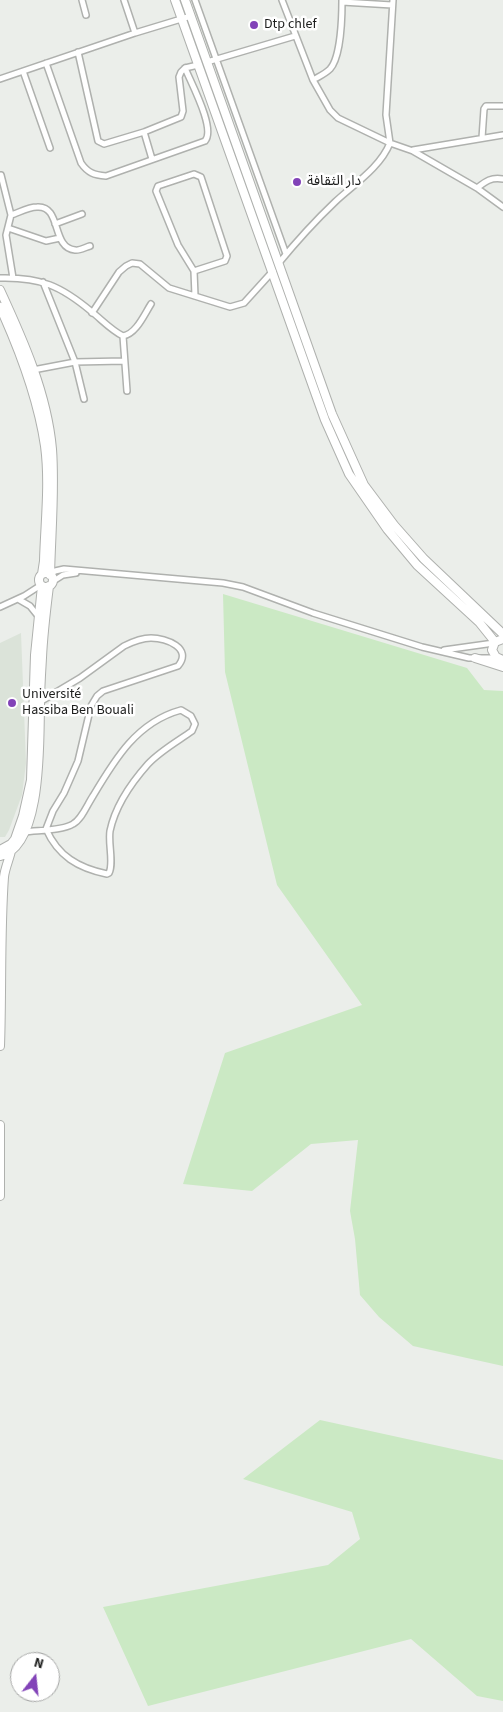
<!DOCTYPE html>
<html>
<head>
<meta charset="utf-8">
<style>
	body { margin:0 }
	#map { position:relative; width:503px; height:1712px; overflow:hidden; background:#ebeeea; font-family:"Source Sans 3",sans-serif }
	canvas { display:block }
	.north { position:absolute; left:10px; top:1652px; width:50px; height:50px; box-sizing:border-box; background:#fff; border:1px solid #a4a5a4; border-radius:50%; rotate:16deg; font-size:14px; font-weight:700; line-height:20px; text-align:center; color:#1c1d1c }
	.north::after { content:''; display:block; margin:auto; width:18px; height:22px; background:#8243b8; clip-path:polygon(50% 0,100% 100%,50% 72%,0 100%) }
</style>
</head>
<body>
<div id="map">
<canvas width="503" height="1712"></canvas>
<div class="north">N</div>
</div>
<script>
const ctx = document.querySelector('canvas').getContext('2d');
ctx.lineJoin = 'round';
function paint(path, color) { ctx.fillStyle = color; ctx.fill(path, 'evenodd'); }
function strokePath(path, color, width, dash) { ctx.strokeStyle = color; ctx.lineWidth = width; ctx.lineCap = dash ? 'butt' : 'round'; ctx.setLineDash(dash || []); ctx.stroke(path); }
function drawText(font, color, halo, rows, align = 'center') {
  ctx.font = font + ' "Source Sans 3","Noto Sans Arabic",sans-serif'; ctx.lineWidth = 5; ctx.setLineDash([]); ctx.textBaseline = 'middle'; ctx.strokeStyle = halo; ctx.fillStyle = color; for (const [text, x, y, turn = 0] of rows) {
    ctx.save(); ctx.translate(x, y); ctx.rotate((+turn || 0) * Math.PI / 180); ctx.textAlign = isNaN(turn) ? turn : align; if (halo) ctx.strokeText(text, 0, 0); ctx.fillText(text, 0, 0); ctx.restore();
  }
}
const built = new Path2D(`
	M21,633l5,130 -4,32 -13,35 -4,7h-5v-194z`);
const green = new Path2D(`
	M223,594l244,74 17,22 19,1v675l-90,-20 -34,-29 -19,-22 -5,-56 -5,-28 8,-71 -47,4 -59,47 -69,-7 42,-131 137,-48 -85,-120 -52,-213z
	M320,1420l183,40v241l-26,-5 -66,-57 -263,67 -45,-99 225,-42 32,-26 -8,-27 -109,-33z`);
const minor = new Path2D(`
	M82,0l4,15
	M124,0l11,33
	M195,0l91,254
	M282,0l31,80 17,30 8,8 52,25 23,8 64,37 26,19
	M342,2l50,3
	M78,52l20,89 6,3 40,-12 37,-15 2,-6 -4,-34 2,-5 4,-4
	M207,62l88,-26
	M46,63l35,100c7,10 13,12 25,13l99,-35c11,-12 -14,-58 -20,-73l13,-3
	M23,71l27,77
	M0,79l135,-46 56,-17
	M313,80c5,-3 12,-6 17,-11 11,-12 12,-53 12,-69
	M144,132l8,27
	M482,138l2,-29 2,-3h17
	M413,150l90,-15
	M1,175l10,40 -5,20 7,43
	M477,188c9,-7 14,-11 26,-9
	M11,215c7,-2 17,-8 26,-8 25,-2 14,41 38,43 4,1 11,-3 15,-4
	M55,224l27,-10
	M8,228l38,13 14,-3
	M278,264c18,-22 37,-43 57,-62 18,-17 45,-34 55,-59l-4,-28 7,-115
	M194,271l31,-10 2,-5 -26,-79 -7,-3 -36,12 -2,5 22,54 16,26 1,25
	M0,278c41,-1 61,8 92,34 10,8 19,18 31,24 13,-2 21,-21 28,-32
	M43,282l32,80 9,37
	M92,313l27,-41 7,-6 6,-3 8,1 29,24 61,19 14,-4 29,-32
	M123,336l4,55
	M33,370l42,-8 49,-1
	M50,575l5,-4 9,-2 159,14 20,4 70,26 109,34 47,11h28
	M52,582l11,-7 13,-2
	M18,599l12,7 8,10
	M0,607l24,-11 17,-11
	M444,650l50,-7
	M24,832c13,-2 38,-1 49,-8 9,-5 14,-19 20,-28 22,-37 44,-74 88,-86l10,6 4,8 -3,7c-14,10 -32,20 -44,33 -16,18 -33,43 -38,67 -2,13 4,32 -1,42l-2,1c-29,-6 -49,-18 -61,-45l7,-18 11,-18 14,-32 13,-55 6,-10 6,-5 75,-25c15,-18 -12,-28 -27,-28 -9,0 -19,4 -27,8l-44,32 -42,25`);
const secondary = new Path2D(`
	M175,0l141,395 9,25 24,54 38,55 30,36 62,57 16,20
	M185,0l147,414 32,71 30,40 30,34 79,75
	M0,290c23,50 47,103 52,159 3,41 -1,84 -2,126
	M0,307c20,44 38,91 45,139 5,38 0,77 -1,115l-2,13
	M39 580a7 7 0 1 1 14 0a7 7 0 1 1-14 0Z
	M503,639l-8,3 -3,8 4,7 7,3
	M475,658l28,9
	M0,850l11,-6 4,-5 8,-23 8,-36 4,-125 7,-69
	M0,856c43,-9 39,-117 40,-151 0,-16 1,-31 2,-47 1,-24 4,-48 7,-72
	M0,1046c2,-56 0,-113 4,-169 1,-9 5,-17 7,-26
	M0,1125v71`);
const markers = [
	[254,25,5,"#8243b8"],
	[297,182,5,"#8243b8"],
	[12,703,5,"#8243b8"]
];
const poiNames = [
	["Dtp chlef",264,25],
	["دار الثقافة",307,182],
	["Université",22,695],
	["Hassiba Ben Bouali",22,711]
];
paint(built, '#dbe3d9');
paint(green, '#cbe9c4');
strokePath(minor, '#afb1ae', 8);
strokePath(secondary, '#afb1ae', 10);
strokePath(minor, '#fff', 5);
strokePath(secondary, '#fff', 8);
for (const [x, y, r, color] of markers) { const dot = new Path2D(); dot.arc(x, y, r, 0, 2 * Math.PI); ctx.fillStyle = color; ctx.fill(dot); strokePath(dot, '#fff', 2); }
drawText('14px', '#1c1d1c', '#fff', poiNames, 'left');
</script>
</body>
</html>
